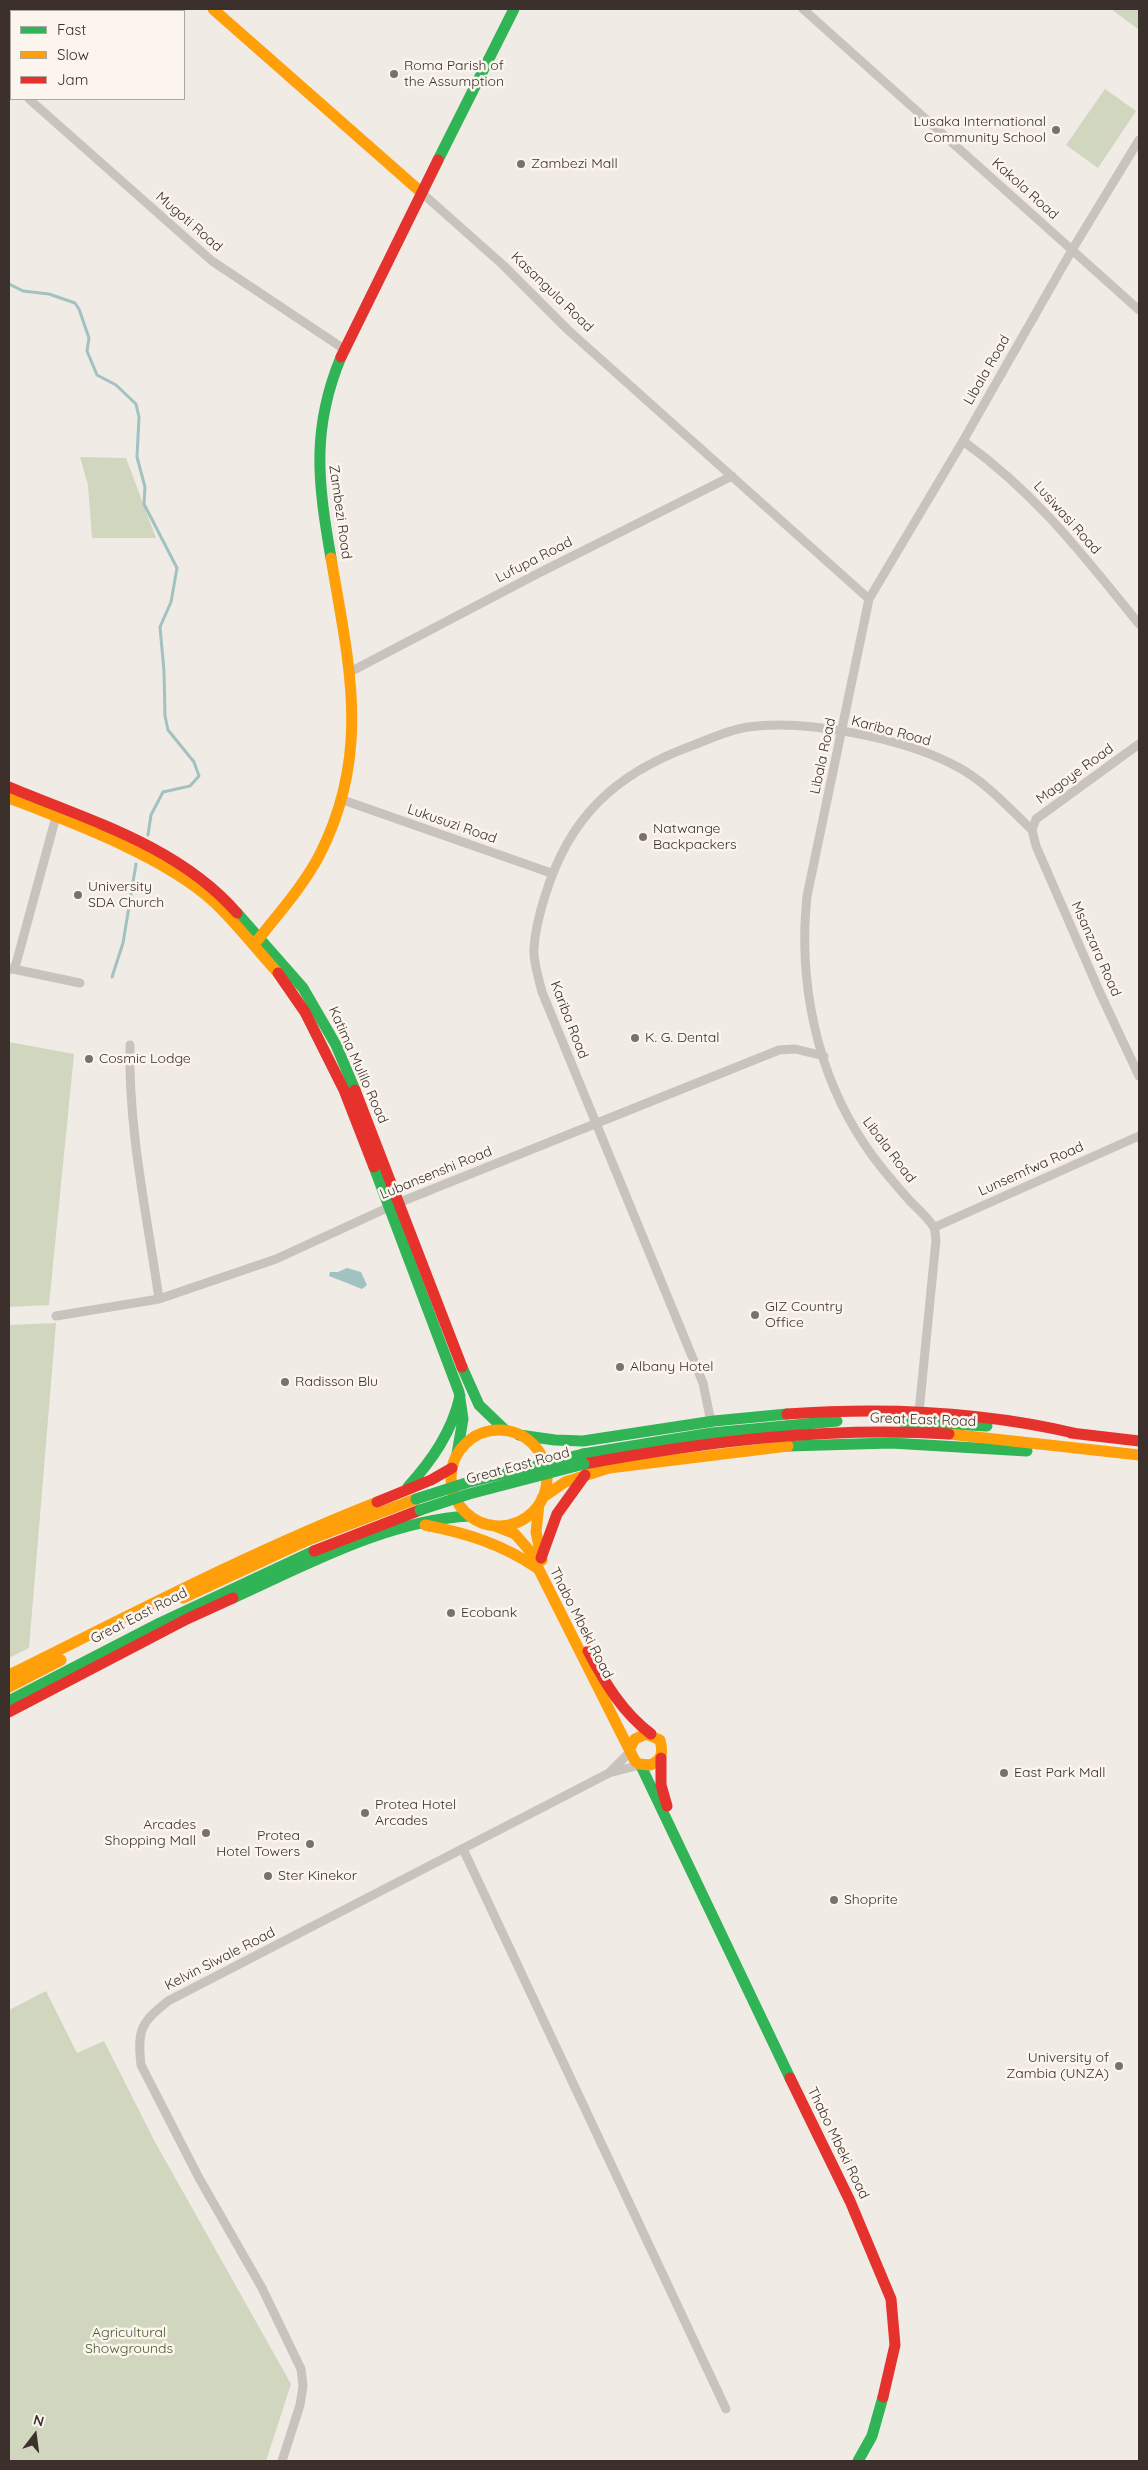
<!DOCTYPE html>
<html>
<head>
<meta charset="utf-8">
<style>
	body { margin:0 }
	#map { position:relative; width:1148px; height:2470px; overflow:hidden; background:#f0ebe5; font-family:Quicksand,sans-serif }
	canvas { display:block }
	.frame { position:absolute; inset:0; border:10px solid #3b302b; pointer-events:none }
	.legend { position:absolute; left:10px; top:10px; width:175px; height:90px; box-sizing:border-box; background:#fbf5ee; border:1px solid #aea6a0; margin:0; padding:6px 9px; list-style:none; font-size:15px; color:#3b302b }
	.legend li { display:flex; align-items:center; gap:10px; height:25px }
	.legend b { width:25px; border:1px solid #aea6a0 }
	.north { position:absolute; left:10px; top:2410px; width:50px; height:50px; -webkit-text-stroke:4px #fbf5ee; paint-order:stroke; rotate:15deg; font-size:14px; font-weight:700; line-height:20px; text-align:center; color:#3b302b }
	.north::after { content:''; display:block; margin:auto; width:18px; height:22px; background:#3b302b; clip-path:polygon(50% 0,100% 100%,50% 72%,0 100%) }
</style>
</head>
<body>
<div id="map">
<canvas width="1148" height="2470"></canvas>
<div class="frame"></div>
<ul class="legend">
<li><b style="height:6px;background:#30b455"></b>Fast</li>
<li><b style="height:6px;background:#ff9f0a"></b>Slow</li>
<li><b style="height:6px;background:#e5322d"></b>Jam</li>
</ul>
<div class="north">N</div>
</div>
<script>
const ctx = document.querySelector('canvas').getContext('2d');
ctx.lineJoin = 'round';
function paint(path, color) { ctx.fillStyle = color; ctx.fill(path, 'evenodd'); }
function strokePath(path, color, width, dash) { ctx.strokeStyle = color; ctx.lineWidth = width; ctx.lineCap = dash ? 'butt' : 'round'; ctx.setLineDash(dash || []); ctx.stroke(path); }
function drawText(font, color, halo, rows, align = 'center') {
  ctx.font = font + ' Quicksand,sans-serif'; ctx.lineWidth = 5; ctx.setLineDash([]); ctx.textBaseline = 'middle'; ctx.strokeStyle = halo; ctx.fillStyle = color; for (const [text, x, y, turn = 0] of rows) {
    ctx.save(); ctx.translate(x, y); ctx.rotate((+turn || 0) * Math.PI / 180); ctx.textAlign = isNaN(turn) ? turn : align; if (halo) ctx.strokeText(text, 0, 0); ctx.fillText(text, 0, 0); ctx.restore();
  }
}
const green = new Path2D(`
	M1111,9h28v21z
	M1105,89l31,22 -38,57 -32,-23z
	M80,457l46,1 30,80h-64l-4,-53z
	M9,1042l65,12 -25,251 -40,2z
	M56,1323l-27,325 -20,10v-333z
	M46,1991l31,62 27,-12 51,101 136,242 -25,77h-257v-451z`);
const water = new Path2D(`
	M347,1268l14,4 6,13 -5,4 -33,-13 1,-4h8z`);
const stream = new Path2D(`
	M9,284l14,7 26,3 26,9 4,6 10,29 -2,13 10,24 19,10 20,19 3,13 -2,40 8,30 -1,17 33,64 -6,34 -11,25 4,44 1,45 3,14 26,32 5,14 -9,10 -27,6 -12,23 -3,20
	M112,977l11,-34 13,-79`);
const street = new Path2D(`
	M803,9l336,301
	M9,80l2,3
	M29,99l183,162 132,88
	M422,193l81,72 65,65 301,269
	M963,441c74,53 120,114 176,183
	M350,672l185,-97 197,-99
	M343,800l208,73
	M1032,830l4,16 64,147 39,83
	M1032,830l4,-11 103,-75
	M13,969l67,14
	M9,970l4,-1 3,-5 41,-151
	M130,1045c-2,84 17,170 29,254
	M935,1227l204,-91
	M56,1316l103,-17 117,-40 122,-56 381,-153 16,-1 29,7
	M919,1412l17,-172c-1,-4 0,-10 -3,-14 -6,-9 -15,-17 -23,-25 -16,-18 -32,-36 -45,-56 -49,-72 -67,-164 -58,-249l62,-297 94,-158 109,-191 67,-110
	M711,1422l-8,-39 -161,-391c-3,-12 -7,-25 -8,-37 -1,-16 6,-44 11,-59 24,-79 70,-122 146,-150 19,-7 37,-16 57,-19 58,-8 154,11 206,38 30,15 54,42 78,65
	M609,1773l21,-21
	M463,1849l263,560
	M282,2461l18,-56 3,-19 -2,-17 -39,-81 -63,-110 -58,-113c-4,-36 0,-42 27,-64l441,-228 31,-8`);
const fast = new Path2D(`
	M438,160l76,-151
	M331,558c-13,-75 -20,-129 10,-201
	M237,913l66,75 33,57 19,45
	M374,1167l85,225 4,27 -6,35
	M462,1367l17,38 26,25
	M901,1421l86,5
	M519,1435l36,5 28,1 131,-20 73,-7
	M788,1446l103,-3 136,8
	M583,1454l129,-21 125,-12
	M408,1487c24,-27 44,-55 52,-91
	M233,1598c73,-33 155,-78 237,-82
	M9,1701l151,-78 154,-72
	M641,1766l149,312
	M858,2461l14,-25 11,-39`);
const slow = new Path2D(`
	M213,9l209,184
	M9,798c62,24 157,59 206,105 22,21 42,47 63,70
	M254,945c22,-29 48,-57 65,-89 53,-103 30,-191 12,-298
	M451 1478a48 48 0 1 1 96 0a48 48 0 1 1-96 0Z
	M949,1434l190,21
	M542,1498l23,-16 44,-14 179,-22
	M539,1504l-3,28 6,28
	M425,1525c41,8 77,19 112,43
	M492,1525l23,9 14,16 106,211 4,3 11,1c13,-5 13,-13 10,-25l-14,-6 -11,5 -5,9
	M183,1598l125,-58 108,-41
	M9,1675c121,-60 241,-123 368,-173
	M9,1687l52,-27`);
const jam = new Path2D(`
	M341,357l97,-197
	M9,787c79,33 170,59 228,126
	M278,973l27,39 39,78 30,77
	M355,1090l107,277
	M787,1414c98,-7 195,-3 291,20
	M1071,1433l68,8
	M584,1464c120,-22 243,-38 365,-30
	M377,1502l54,-22 21,-12
	M314,1551l106,-41
	M541,1558l16,-44 28,-39
	M588,1651c17,32 34,61 63,83
	M9,1712l178,-93 46,-21
	M661,1758v27l6,21
	M790,2078l60,123 41,98 4,46 -12,52`);
const fastBridge = new Path2D(`
	M416,1499l50,-16 117,-29
	M420,1510l49,-16 115,-30`);
const markers = [
	[394,74,5,"#7a716c"],
	[1056,130,5,"#7a716c"],
	[521,164,5,"#7a716c"],
	[643,837,5,"#7a716c"],
	[78,895,5,"#7a716c"],
	[635,1038,5,"#7a716c"],
	[89,1059,5,"#7a716c"],
	[755,1315,5,"#7a716c"],
	[620,1367,5,"#7a716c"],
	[285,1382,5,"#7a716c"],
	[451,1613,5,"#7a716c"],
	[1004,1773,5,"#7a716c"],
	[365,1813,5,"#7a716c"],
	[206,1833,5,"#7a716c"],
	[310,1844,5,"#7a716c"],
	[268,1876,5,"#7a716c"],
	[834,1900,5,"#7a716c"],
	[1119,2066,5,"#7a716c"]
];
const poiNames = [
	["Roma Parish of",404,66],
	["the Assumption",404,82],
	["Lusaka International",1046,122,"right"],
	["Community School",1046,138,"right"],
	["Zambezi Mall",531,164],
	["Natwange",653,829],
	["Backpackers",653,845],
	["University",88,887],
	["SDA Church",88,903],
	["K. G. Dental",645,1038],
	["Cosmic Lodge",99,1059],
	["GIZ Country",765,1307],
	["Office",765,1323],
	["Albany Hotel",630,1367],
	["Radisson Blu",295,1382],
	["Ecobank",461,1613],
	["East Park Mall",1014,1773],
	["Protea Hotel",375,1805],
	["Arcades",375,1821],
	["Arcades",196,1825,"right"],
	["Shopping Mall",196,1841,"right"],
	["Protea",300,1836,"right"],
	["Hotel Towers",300,1852,"right"],
	["Ster Kinekor",278,1876],
	["Shoprite",844,1900],
	["University of",1109,2058,"right"],
	["Zambia (UNZA)",1109,2074,"right"]
];
const streetNames = [
	["Kakola Road",1025,189,42],
	["Mugoti Road",189,222,41],
	["Kasangula Road",552,292,44],
	["Libala Road",987,370,-60],
	["Zambezi Road",340,512,82],
	["Lusiwasi Road",1067,518,48],
	["Lufupa Road",534,560,-27],
	["Kariba Road",891,731,15],
	["Libala Road",823,756,-78],
	["Magoye Road",1075,774,-36],
	["Lukusuzi Road",452,824,19],
	["Msanzara Road",1096,949,66],
	["Kariba Road",569,1020,69],
	["Katima Mulilo Road",358,1065,66],
	["Libala Road",889,1150,53],
	["Lunsemfwa Road",1031,1169,-24],
	["Lubansenshi Road",436,1173,-22],
	["Great East Road",923,1420,2],
	["Great East Road",518,1466,-15],
	["Great East Road",139,1616,-27],
	["Thabo Mbeki Road",581,1623,63],
	["Kelvin Siwale Road",220,1959,-27],
	["Thabo Mbeki Road",838,2143,64]
];
const parkNames = [
	["Agricultural",129,2333],
	["Showgrounds",129,2349]
];
paint(green, '#d1d6bf');
paint(water, '#a1c2c1');
strokePath(stream, '#a1c2c1', 3);
strokePath(street, '#c9c3be', 9);
strokePath(fast, '#30b455', 11);
strokePath(slow, '#ff9f0a', 11);
strokePath(jam, '#e5322d', 11);
strokePath(fastBridge, '#30b455', 11);
for (const [x, y, r, color] of markers) { const dot = new Path2D(); dot.arc(x, y, r, 0, 2 * Math.PI); ctx.fillStyle = color; ctx.fill(dot); strokePath(dot, '#fbf5ee', 2); }
drawText('14px', '#3b302b', '#fbf5ee', poiNames, 'left');
drawText('14px', '#3b302b', '#fbf5ee', streetNames);
drawText('14px', '#4a5a2e', '#fbf5ee', parkNames);
</script>
</body>
</html>
